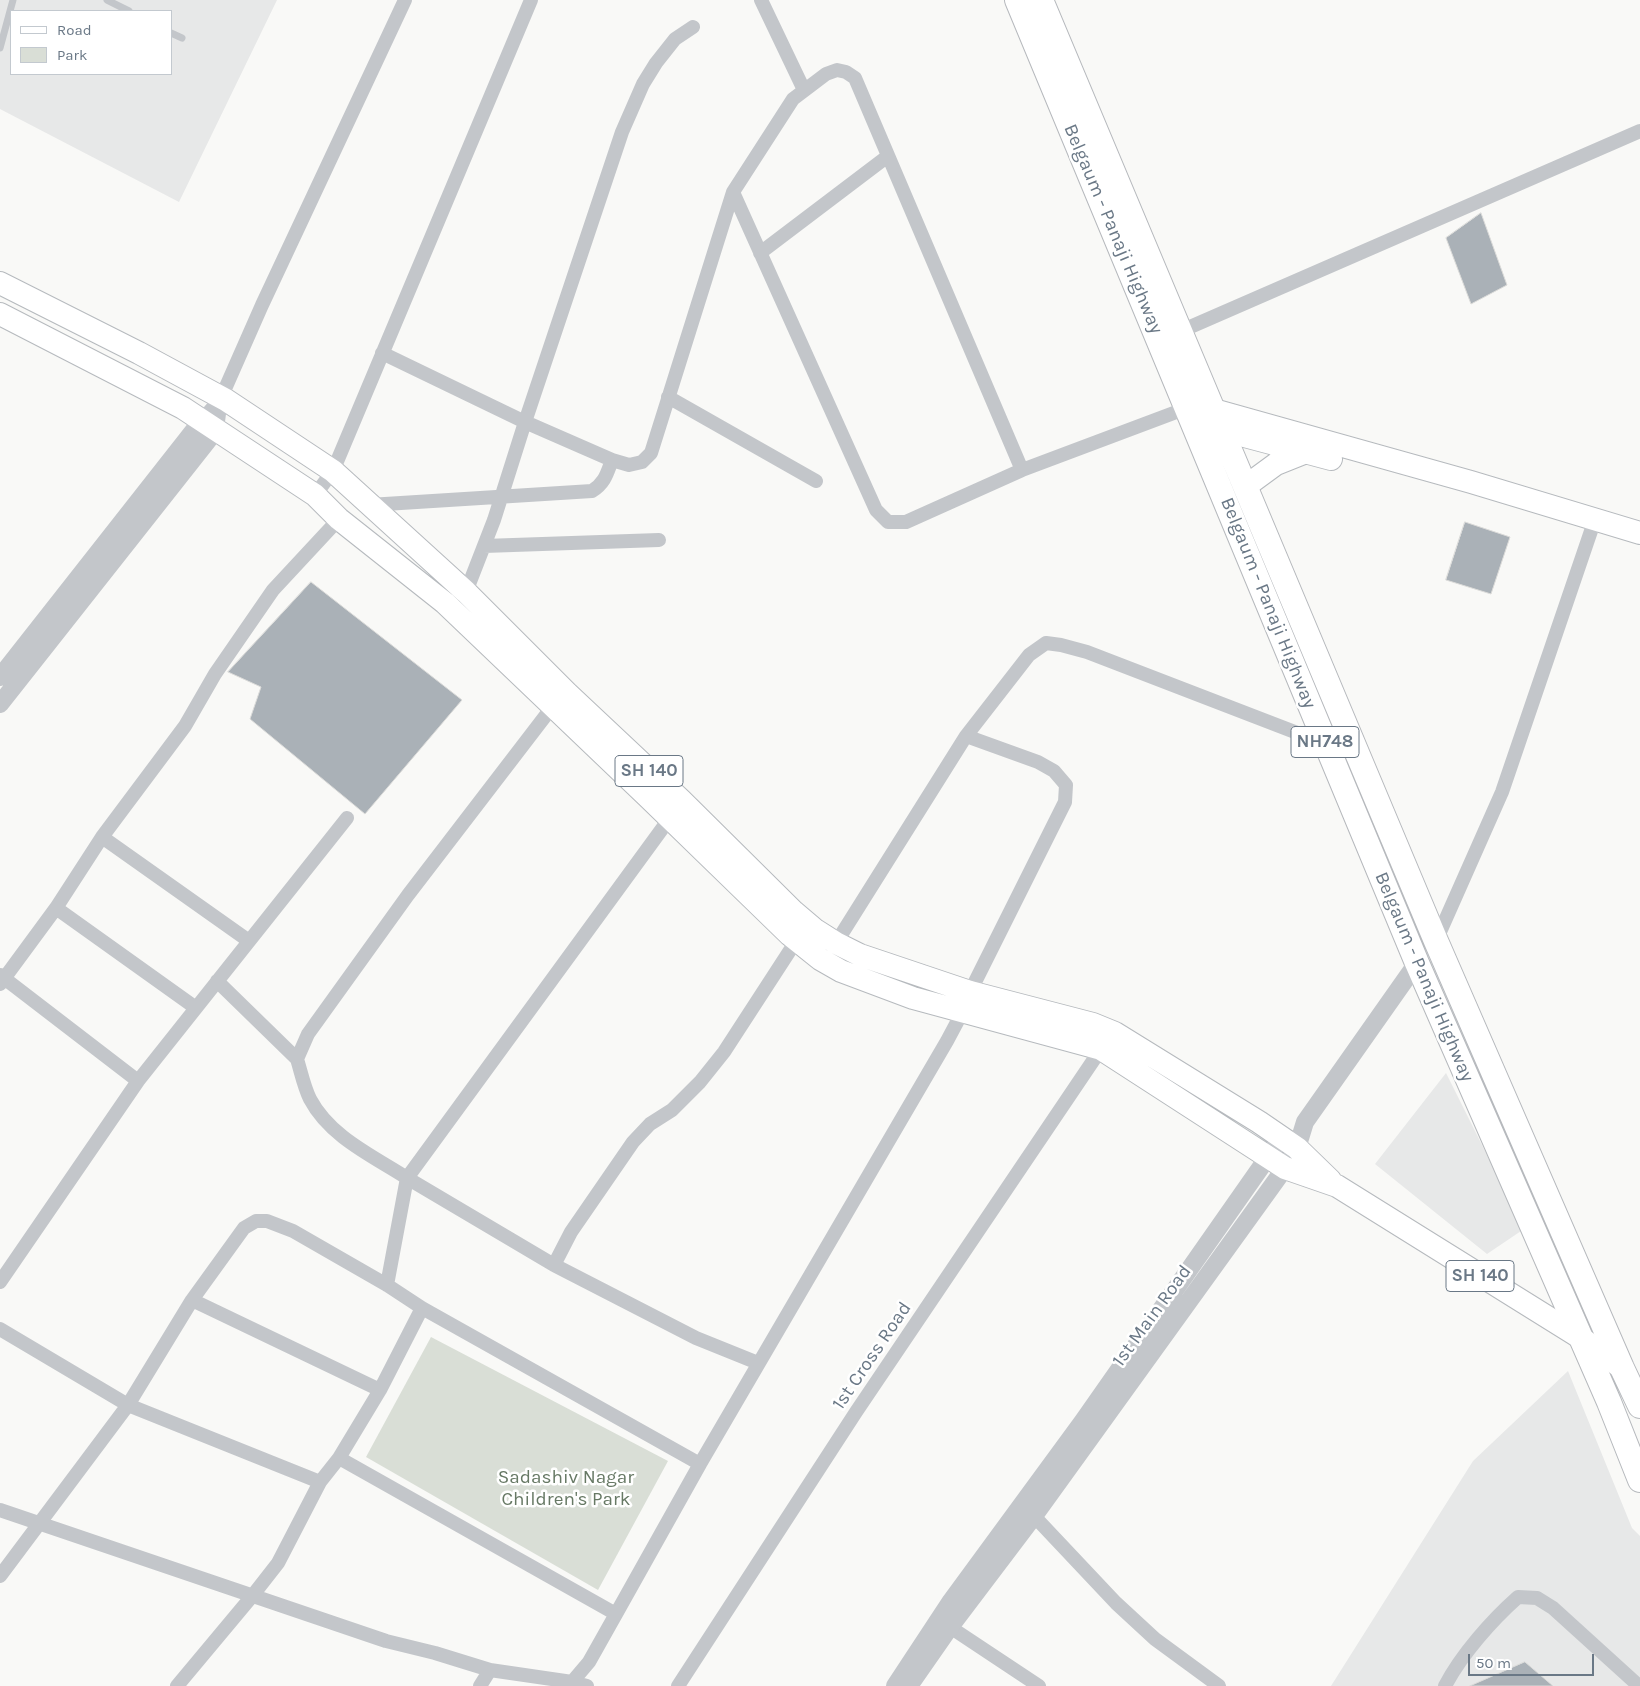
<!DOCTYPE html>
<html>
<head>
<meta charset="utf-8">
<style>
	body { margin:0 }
	#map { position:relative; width:1640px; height:1686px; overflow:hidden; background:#f9f9f7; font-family:Karla,sans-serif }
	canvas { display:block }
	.legend { position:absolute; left:10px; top:10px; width:162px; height:65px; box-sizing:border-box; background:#fff; border:1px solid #c3c9cf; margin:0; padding:6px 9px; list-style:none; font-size:15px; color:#6a7886 }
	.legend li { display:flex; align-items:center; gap:10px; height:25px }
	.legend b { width:25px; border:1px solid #c3c9cf }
	.scale { position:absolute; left:1468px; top:1654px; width:126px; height:22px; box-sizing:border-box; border:2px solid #6a7886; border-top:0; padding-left:6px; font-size:15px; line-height:18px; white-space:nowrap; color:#6a7886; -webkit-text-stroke:4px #fff; paint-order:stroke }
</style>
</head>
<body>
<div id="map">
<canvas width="1640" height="1686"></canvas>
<ul class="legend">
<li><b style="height:6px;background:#fff"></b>Road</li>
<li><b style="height:14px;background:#d9ded6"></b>Park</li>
</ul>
<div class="scale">50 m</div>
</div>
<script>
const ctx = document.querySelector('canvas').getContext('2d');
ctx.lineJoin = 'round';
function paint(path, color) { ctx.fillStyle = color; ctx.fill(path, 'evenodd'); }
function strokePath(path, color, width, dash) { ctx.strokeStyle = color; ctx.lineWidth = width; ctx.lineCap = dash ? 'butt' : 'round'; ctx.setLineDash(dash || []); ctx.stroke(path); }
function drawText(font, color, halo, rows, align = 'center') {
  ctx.font = font + ' Karla,sans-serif'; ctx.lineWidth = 5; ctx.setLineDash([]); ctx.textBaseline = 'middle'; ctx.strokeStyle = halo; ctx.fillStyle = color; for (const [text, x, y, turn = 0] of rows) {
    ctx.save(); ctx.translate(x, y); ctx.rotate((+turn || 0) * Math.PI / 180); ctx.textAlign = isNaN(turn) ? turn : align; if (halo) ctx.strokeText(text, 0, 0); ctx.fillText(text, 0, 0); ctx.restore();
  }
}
const built = new Path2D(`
	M0,0h277l-98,202 -179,-93zM11,11h160v63h-160z
	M1446,1073l78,156 -37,25 -112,-90z
	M1568,1371l64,157 8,8v150h-309l142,-225z`);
const green = new Path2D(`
	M431,1337l237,124 -70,129 -232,-133z`);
const building = new Path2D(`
	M1481,213l26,72 -36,19 -25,-66z
	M1465,522l45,15 -19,57 -45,-14z
	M311,582l151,118 -97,114 -115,-95 11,-32 -33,-15z
	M1525,1662l28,24h-83z`);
const service = new Path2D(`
	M107,0l22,11
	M171,33l11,5
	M0,48l13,-48`);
const minor = new Path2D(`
	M761,0l43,90
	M733,192l60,-93 33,-25 11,-4 9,2 9,6 167,392
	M760,253l128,-97
	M1174,334l466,-203
	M382,353l143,69 87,38 17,5 13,-3 9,-9 82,-261 143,318 12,12h18l116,-52 165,-62
	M668,397l148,84
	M221,398l41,-93 143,-305
	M202,420l19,-22 -4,31
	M315,495l18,-24 198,-471
	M369,505l223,-14c13,-8 15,-18 20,-31
	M484,546l175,-6
	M466,592l28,-72 31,-98 97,-290 21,-48 13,-21 19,-24 18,-12
	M966,736l72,26 16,9 12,14 -1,17 -95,190
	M670,818l-263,360 147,87 142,73 62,25
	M102,837l147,104
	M56,908l140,100
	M1436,941l66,-149 89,-261
	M836,943l130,-207 63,-81 17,-12 15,2 26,7 239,92
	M0,975l138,106
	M217,981l80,78
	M0,984l56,-76 46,-71 83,-111 30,-52 58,-84 66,-71
	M554,1265l17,-33 62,-90 17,-18 22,-14 28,-28 24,-30 76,-117
	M0,1282l138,-201 209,-263
	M387,1285l20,-107c-34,-22 -77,-41 -97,-79 -6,-12 -9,-27 -13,-40l11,-25 100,-139 145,-189
	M192,1300l188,90
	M0,1329l128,76 192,77
	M339,1458l277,156 84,-150
	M0,1510l386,131 49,12 55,17 82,12 15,4
	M1034,1516l82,87 39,36 64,47
	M0,1576l128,-171 64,-105 52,-72 12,-7h11l26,10 94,54 35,23 278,156 247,-423 16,-30
	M950,1627l89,59
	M572,1682l17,-20 27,-48
	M177,1686l76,-91 25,-32 42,-81 19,-24 41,-68 42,-82
	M480,1686l10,-16
	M678,1686l178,-274 245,-363
	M1445,1686c16,-31 47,-66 73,-89l19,1 16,10 86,78`);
const tertiary = new Path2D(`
	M0,677l202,-257
	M0,704l217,-275
	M895,1686l56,-85 132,-180 192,-274
	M909,1686l41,-59 84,-111 251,-348 12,-20 8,-26 112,-159`);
const primary = new Path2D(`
	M0,283l139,70 87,47 107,71 133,121 101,101 115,108 112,111 20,17 22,14 24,12 110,37 123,32 22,9 144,89 38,26 33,32
	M0,314l183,94 132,87 24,24 106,84 203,194 142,138 30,24 21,12 72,27 188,51 184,119 52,18 244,152 41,30
	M1198,409l16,1 257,72 169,51
	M1207,429l15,1 109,29
	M1246,486l30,-22 30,-12`);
const trunk = new Path2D(`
	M1017,0l400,963 192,439 31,78
	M1041,0l395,941 186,427 18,38`);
const shields = [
	[1325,742,68],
	[649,771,68],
	[1480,1276,68]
];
const shieldNames = [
	["NH748",1325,742],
	["SH 140",649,771],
	["SH 140",1480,1276]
];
const streetNames = [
	["Belgaum - Panaji Highway",1113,229,67],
	["Belgaum - Panaji Highway",1268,603,68],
	["Belgaum - Panaji Highway",1424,977,67],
	["1st Main Road",1152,1316,-54],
	["1st Cross Road",872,1356,-56]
];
const parkNames = [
	["Sadashiv Nagar",566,1478],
	["Children's Park",566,1500]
];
paint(built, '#e7e8e8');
paint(green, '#d9ded6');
paint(building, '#aab1b7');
strokePath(building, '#dbdbd9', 1);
strokePath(primary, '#b6babe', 24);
strokePath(trunk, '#b6b9bd', 26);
strokePath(service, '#c3c6ca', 7);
strokePath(minor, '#c3c6ca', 14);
strokePath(tertiary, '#c3c6ca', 18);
strokePath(primary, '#fff', 22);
strokePath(trunk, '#fff', 24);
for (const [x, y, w] of shields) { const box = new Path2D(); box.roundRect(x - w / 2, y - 15.5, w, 31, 4); ctx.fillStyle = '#fff'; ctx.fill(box); strokePath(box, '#6a7886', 1); }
drawText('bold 18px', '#6a7886', null, shieldNames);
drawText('19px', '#6a7886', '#fff', streetNames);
drawText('19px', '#677965', '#fff', parkNames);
</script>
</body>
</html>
